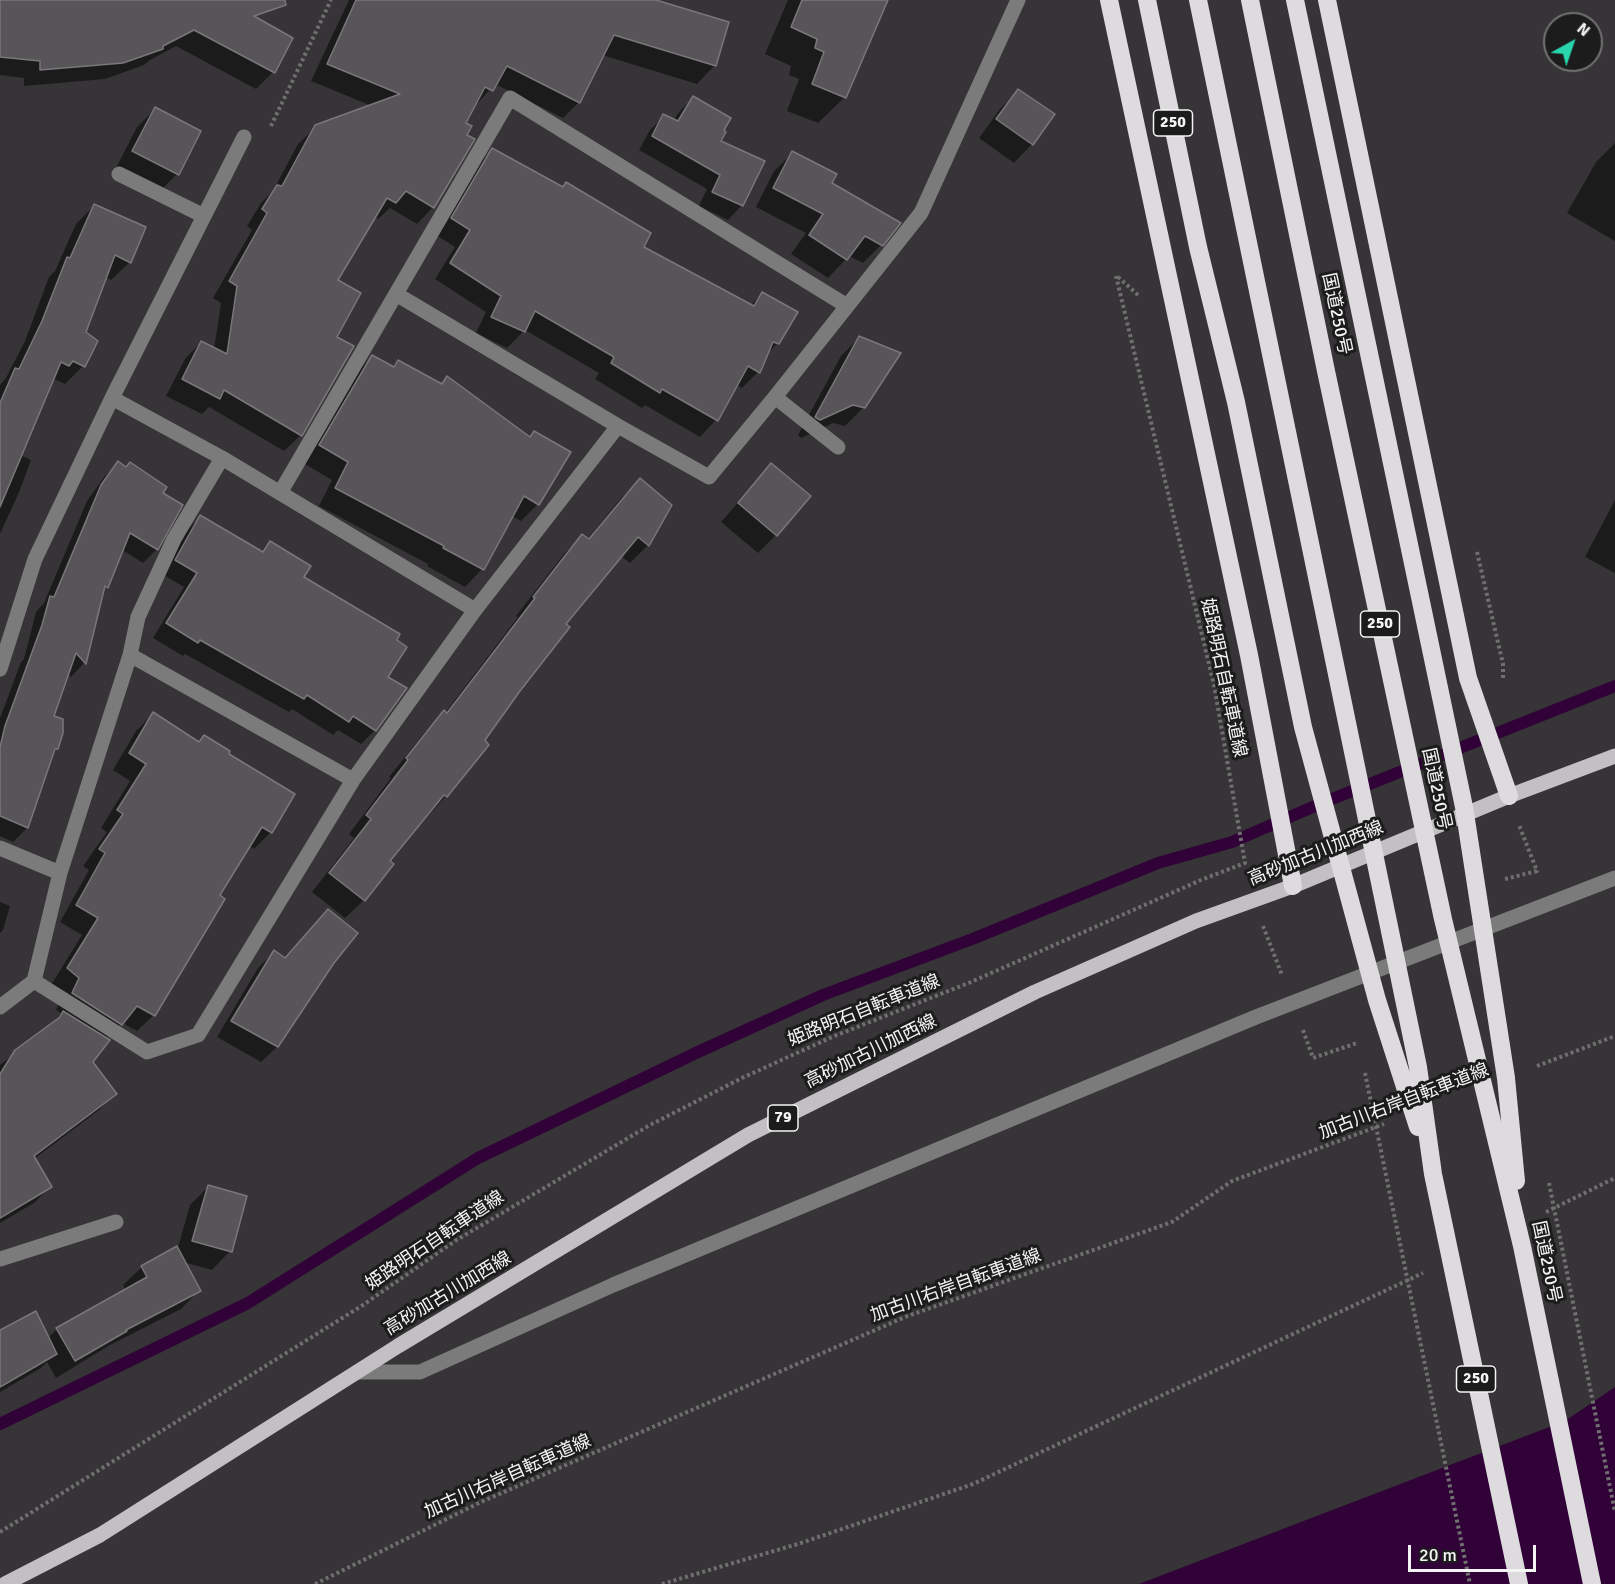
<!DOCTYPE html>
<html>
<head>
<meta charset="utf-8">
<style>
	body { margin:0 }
	#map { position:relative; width:1615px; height:1584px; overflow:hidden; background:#363436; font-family:Signika,sans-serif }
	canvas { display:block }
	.north { position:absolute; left:1543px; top:12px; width:60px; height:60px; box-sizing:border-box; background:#1d1c1d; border:2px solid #737273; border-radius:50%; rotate:40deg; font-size:16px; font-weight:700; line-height:24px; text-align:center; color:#f5f4f5 }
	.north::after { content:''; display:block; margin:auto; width:21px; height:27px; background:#28d5ad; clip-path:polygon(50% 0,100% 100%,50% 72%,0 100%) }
	.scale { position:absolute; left:1408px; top:1545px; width:128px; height:27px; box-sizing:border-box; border:3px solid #f5f4f5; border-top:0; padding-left:8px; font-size:18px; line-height:21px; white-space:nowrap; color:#f5f4f5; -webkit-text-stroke:4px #1d1c1d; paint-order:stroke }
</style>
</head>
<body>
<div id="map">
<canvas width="1615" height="1584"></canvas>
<div class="north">N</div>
<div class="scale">20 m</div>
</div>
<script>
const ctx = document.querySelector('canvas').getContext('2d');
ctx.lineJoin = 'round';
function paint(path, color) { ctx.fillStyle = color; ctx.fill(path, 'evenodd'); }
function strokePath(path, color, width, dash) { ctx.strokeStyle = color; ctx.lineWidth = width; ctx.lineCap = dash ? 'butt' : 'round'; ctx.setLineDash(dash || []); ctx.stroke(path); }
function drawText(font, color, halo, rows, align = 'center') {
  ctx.font = font + ' Signika,"Noto Sans JP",sans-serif'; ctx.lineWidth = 6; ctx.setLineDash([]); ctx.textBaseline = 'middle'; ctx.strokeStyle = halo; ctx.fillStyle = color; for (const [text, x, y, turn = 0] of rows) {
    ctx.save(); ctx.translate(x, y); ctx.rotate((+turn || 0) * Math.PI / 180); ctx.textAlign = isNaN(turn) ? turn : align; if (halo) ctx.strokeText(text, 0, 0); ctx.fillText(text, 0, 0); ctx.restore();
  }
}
const water = new Path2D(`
	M1615,1387v197h-476l426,-163z`);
const shadow = new Path2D(`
	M0,0h270l-26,12 29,60 -17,17 -80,-43 -26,14 -6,5 -39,14 -81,7v-8l-24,-3z
	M349,0h302l64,65 -18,19 -95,-29 -23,47 -16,16 -68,-34 -20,22 -1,-1 -10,18 -31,84 -16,17 -27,-16 -12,11 -3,-3 -39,65 -1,57 -34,97 -17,16 -75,-44 -7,7 -36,-18 19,-37 16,-17 13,7 7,-46 -8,-5 39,-68 -5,-4 14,-23 12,-12 25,-47 18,-17 56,-21 -61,-25z
	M788,0h98l-41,97 -27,26 -31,-12 12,-32 -10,-4 2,-9 -26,-12z
	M1018,91l35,23 -21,30 -18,19 -35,-25 21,-29z
	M693,98l26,43 23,64 -14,15 -29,-14 8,-17 -68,-39 11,-20 14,-14 10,4 5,-8z
	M155,109l22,65 -18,18 -44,-22 22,-43z
	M1615,143v98l-48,-28 29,-51z
	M492,150l149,97 109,59 12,-12 16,49 -12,12 -8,17 -16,16 -6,-3 -20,35 -16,17 -55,-32 -3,3 -47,-29 4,-6 -74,-43 -18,18 -31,-15 10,-21 -51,-33 20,-32 -19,-12 40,-69z
	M793,153l37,31 51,61 -18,18 -14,-7 -21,22 -37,-24 15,-21 -50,-26 18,-36z
	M94,206l36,56 -19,18 -6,-3 -21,56 -1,33 -18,18 -11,-5 -3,3 -31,73 11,5 -11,30 -20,44v-149l6,-7 19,-37 24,-64 6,-6 21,-47z
	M860,337l4,70 -19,19 -12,-3 -32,15 -3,-3 43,-79z
	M372,357l21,11 6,-6 41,23 7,-7 81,60 6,-5 4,71 -17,17 -9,-5 -30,53 -17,18 -38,-21 1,-2 -109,-58 13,-26 -29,-17 51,-89z
	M118,463l43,30 -4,56 -14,14 -21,-13 -16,37 -4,4 -18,72 -13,14 -4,-4 -15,44 5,32 -5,5 -25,74 -14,14 -13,-6v-118l21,-56 3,-3 12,-47 8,-9 43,-102 17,-24z
	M771,465l5,70 -18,18 -37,-31z
	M640,480l8,65 -18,18 -9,-7 -58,68 -80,117 4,4 -41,51 -58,65 4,3 -28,36 -19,18 -33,-26 42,-54 -5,-4 42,-56 -2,-1 37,-46 19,-18 73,-96 -2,-1 48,-62 18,-18 5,4 34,-42z
	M1615,500v73l-30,-16z
	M200,517l61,36 9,-10 116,134 -11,53 -14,14 -23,-14 -5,5 -41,-26 -3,3 -104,-58 -2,2 -30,-18 31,-51 -22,-13 24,-43z
	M153,714l45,29 29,12 44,77 -17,17 -5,-4 -31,51 -64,119 -17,16 -15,-8 -17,16 -14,23 24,32 -16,16 -65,49 16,28 -16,16 -34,20v-158l50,-39 12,-12 -6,-4 7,-14 -12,-11 31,-50 -22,-13 29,-52 -6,-4 24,-34 -6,-4 29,-47 -17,-11 23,-39z
	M0,902l10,4 -7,24 -3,3z
	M328,911l5,51 -56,85 -16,15 -44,-25 41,-69 16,-16 10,7z
	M208,1187l22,64 -18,19 -29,-8 16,28 -18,19 -71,36 -54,33 -9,-16 -6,6 -41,24v-61l48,7 9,-9 69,-38 -3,-6 19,-18 35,-16 13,-46z`);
const stream = new Path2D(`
	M0,1424l248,-121 230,-145 220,-106 125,-57 152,-57 183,-75 74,-21 90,-39 293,-117`);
const building = new Path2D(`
	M0,0h285l1,5 -32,11 39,22 -18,35 -81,-43 -31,16v3l-40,14 -83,7v-9l-40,-4z
	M356,0h300l73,22 -13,44 -102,-31 -34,68 -73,-37 -14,25 -8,-4 -19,36 6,3 -5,9 8,4 -41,69 -28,-17 -10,12 -9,-5 -49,82 23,13 -24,44 17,9 -52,90 -78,-46 -4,9 -38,-20 19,-38 26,13 10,-68 -8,-5 38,-68 -5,-4 15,-24 5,1 33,-61 85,-31 -73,-30z
	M802,0h86l-42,98 -34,-14 12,-32 -9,-4 2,-9 -26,-12z
	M1018,89l37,25 -22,31 -37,-26z
	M693,96l38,22 -7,12 2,2 -5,9 44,20 -22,45 -31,-14 8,-17 -68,-39 11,-22 15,7z
	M155,107l46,24 -22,44 -47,-24z
	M492,148l71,39 3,-5 85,51 -7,14 110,59 8,-14 36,20 -19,32 -6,-2 -13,31 -12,-7 -30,55 -56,-32 -2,4 -49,-30 3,-6 -79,-46 -10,21 -34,-15 10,-21 -51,-33 20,-33 -19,-12z
	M792,151l45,23 -5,9 69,40 -18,23 -18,-10 -18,24 -38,-25 14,-21 -50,-26z
	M94,204l52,23 -15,36 -16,-8 -29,77 12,9 -13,26 -12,-6 -4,5 -8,-4 -61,145v-104l15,-35 4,1 23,-48 25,-64 3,1z
	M859,336l42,17 -36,55 -12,-3 -33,15 -5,-3z
	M372,355l22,12 4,-7 44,24 5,-8 83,61 4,-6 37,21 -32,53 -15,-9 -40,74 -41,-22 1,-2 -109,-58 13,-26 -29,-17z
	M118,461l8,6 4,-5 37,25 -4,6 20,12 -25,45 -28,-17 -22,55 -3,-2 -19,78 -10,-11 -22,63 9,3v14l-5,16h-3l-27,79 -28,-12v-69l5,-21 37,-101 8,-29 4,1 47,-112z
	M771,463l40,33 -34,40 -39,-33z
	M640,478l32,27 -23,41 -11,-9 -72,87 4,3 -50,64 -35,49 4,5 -42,52 -3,-2 -54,66 4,3 -29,37 -36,-28 42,-54 -5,-4 42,-55 -2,-2 38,-48 3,3 88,-115 -2,-1 49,-63 7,5z
	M200,515l63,37 7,-11 41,25 -7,11 96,57 -3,6 10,7 -19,30 19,11 -31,43 -23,-15 -4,6 -42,-27 -3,4 -104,-59 -2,3 -32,-20 31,-50 -22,-13z
	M153,712l46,30 5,-7 26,16 -1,3 66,40 -23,39 -10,-6 -42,68 5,4 -70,117 -18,-10 -15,19 -50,-32 7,-15 -12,-10 31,-50 -22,-13 29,-52 -6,-4 24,-35 -6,-4 29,-46 -17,-11z
	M328,909l30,24 -24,30 -56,84 -47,-26 43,-71 11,8z
	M63,1011l47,29 -17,22 24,32 -83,62 18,31 -52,31v-144l15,-24 45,-33z
	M208,1185l39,11 -15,56 -40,-11z
	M177,1246l24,45 -75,39 1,1 -52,30 -19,-33 91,-51 -6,-11z
	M36,1311l21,43 -57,33v-57z`);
const path = new Path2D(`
	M271,126l60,-126
	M1118,277l21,19
	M1477,552l26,112v16
	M1505,879l32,-8 -18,-46
	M1263,926l19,49
	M1303,1030l10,28 44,-15
	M1537,1066l78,-30
	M1365,1073l105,511
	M1549,1183l66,329
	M1546,1212l69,-34
	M0,1532l363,-227 92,-64 195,-116 92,-47 90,-41 139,-55 230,-102 44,-17 -31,-178 -98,-409
	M315,1584l166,-82 424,-185 267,-95 60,-41 152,-57
	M662,1584l139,-41 172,-59 450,-211`);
const minor = new Path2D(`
	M119,174l85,42
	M396,294l222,132 91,51 66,-80 146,-184 97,-213
	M775,397l63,50
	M112,398l110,60 253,152
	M280,493l230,-395 337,208
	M130,655l223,125
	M0,669l35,-110 77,-161 132,-261
	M0,848l60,25
	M34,981l113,71 51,-17 155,-255 122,-170 143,-184
	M0,1007l34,-26 26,-108 70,-218 8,-38 36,-78 48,-81
	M0,1259l116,-37
	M357,1372h63l193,-87 643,-268 359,-139`);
const major = new Path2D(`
	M5,1584l95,-49 298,-189 350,-211 287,-143 161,-71 97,-35 216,-90 106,-40`);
const highway = new Path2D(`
	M1109,0l140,655 44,231
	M1147,0l51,247 38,155 67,325 74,273 41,127
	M1198,0l220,1067 15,107 86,410
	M1250,0l76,371 117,548 79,327 70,338
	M1295,0l169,807 42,271 10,103
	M1327,0l141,678 41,118`);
const shields = [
	[1173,123,39],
	[1380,624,39],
	[783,1118,30],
	[1476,1379,39]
];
const shieldNames = [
	["250",1173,123],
	["250",1380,624],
	["79",783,1118],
	["250",1476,1379]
];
const streetNames = [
	["国道250号",1336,314,78],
	["姫路明石自転車道線",1223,678,78],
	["国道250号",1436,789,78],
	["高砂加古川加西線",1316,854,-22],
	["姫路明石自転車道線",864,1011,-22],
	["高砂加古川加西線",871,1052,-26],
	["加古川右岸自転車道線",1404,1102,-21],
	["姫路明石自転車道線",435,1241,-34],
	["国道250号",1546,1262,78],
	["加古川右岸自転車道線",956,1286,-20],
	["高砂加古川加西線",448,1294,-31],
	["加古川右岸自転車道線",508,1477,-24]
];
paint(water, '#310238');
paint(shadow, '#0007');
strokePath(stream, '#310238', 12);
paint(building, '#585558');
strokePath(building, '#79777a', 1.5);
strokePath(path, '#706f70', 4, [3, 3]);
strokePath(minor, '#7c7b7c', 15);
strokePath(major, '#c2c0c3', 15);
strokePath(highway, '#dedbdf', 18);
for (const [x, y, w] of shields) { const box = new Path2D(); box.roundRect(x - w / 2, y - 13, w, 26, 4.5); ctx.fillStyle = '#1d1c1d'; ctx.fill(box); strokePath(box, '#f5f4f5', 1.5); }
drawText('bold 16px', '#f5f4f5', null, shieldNames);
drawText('18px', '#f5f4f5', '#1d1c1d', streetNames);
</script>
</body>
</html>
